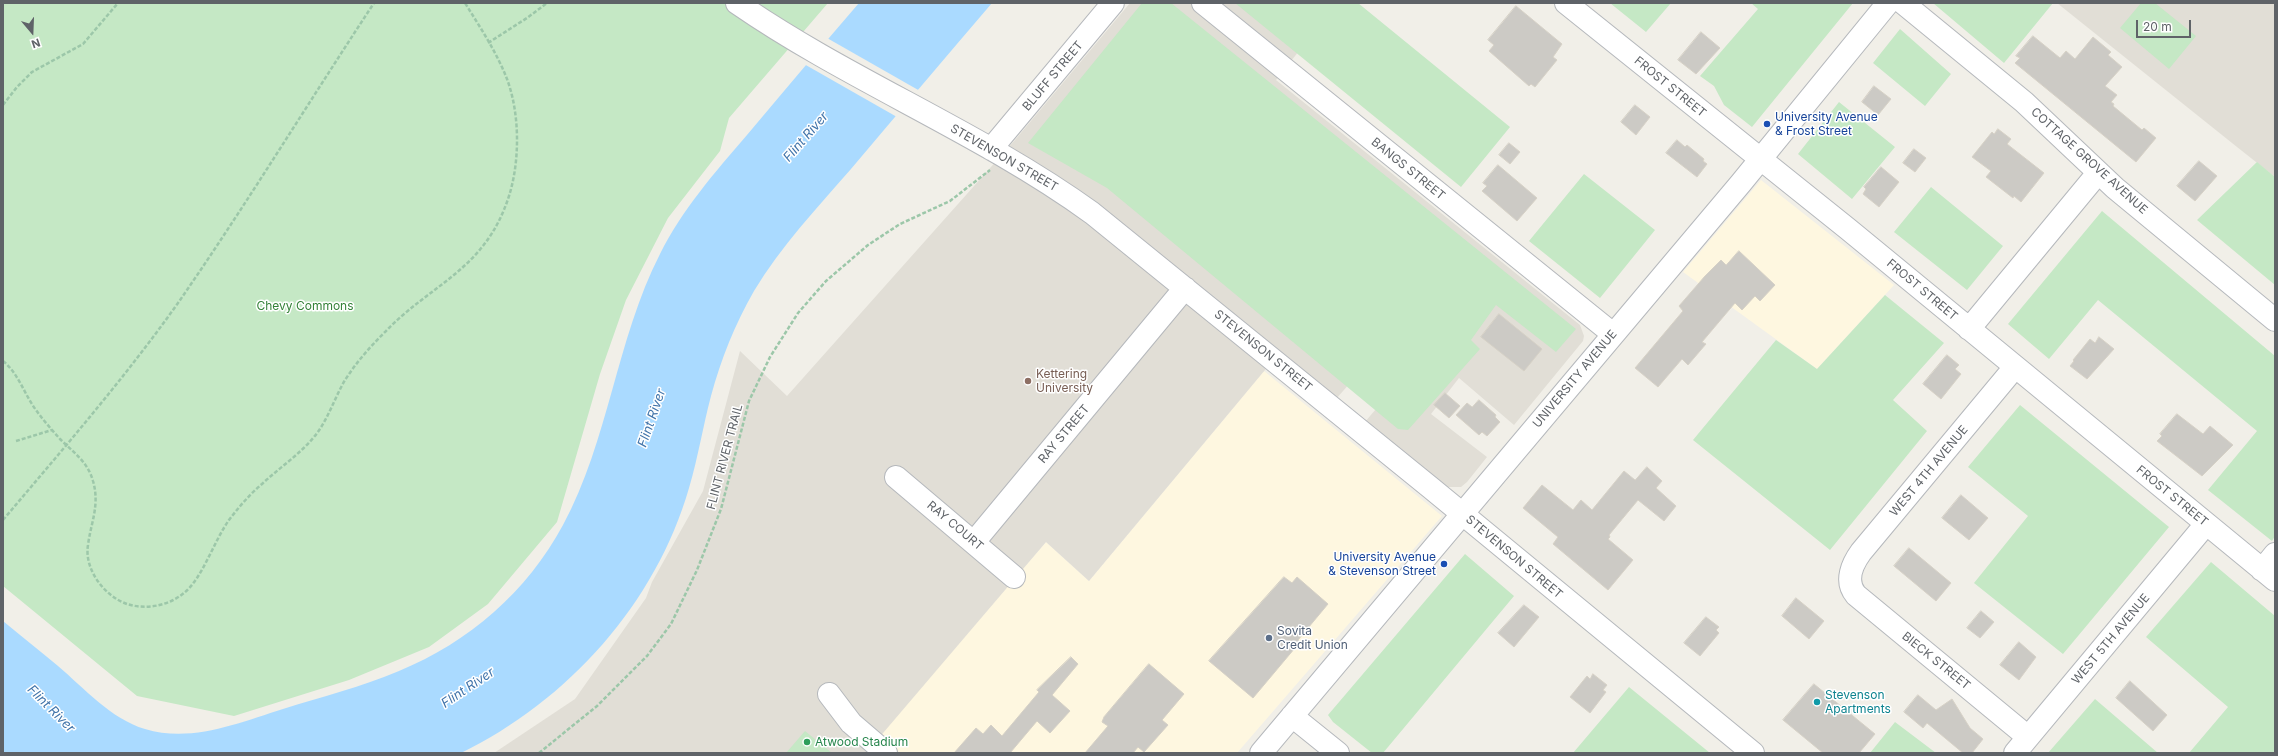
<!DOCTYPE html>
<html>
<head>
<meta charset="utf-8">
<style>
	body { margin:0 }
	#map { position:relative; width:2278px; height:756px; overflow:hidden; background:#f1efe8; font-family:Inter,sans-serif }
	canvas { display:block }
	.frame { position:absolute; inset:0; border:4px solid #5f6368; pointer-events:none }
	.north { position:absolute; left:12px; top:12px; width:40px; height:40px; -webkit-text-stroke:3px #fff; paint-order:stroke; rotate:161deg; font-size:11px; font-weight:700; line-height:16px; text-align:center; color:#5f6368 }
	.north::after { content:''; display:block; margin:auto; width:14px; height:18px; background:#5f6368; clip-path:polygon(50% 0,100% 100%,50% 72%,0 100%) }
	.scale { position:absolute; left:2136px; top:20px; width:55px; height:18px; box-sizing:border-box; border:2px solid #5f6368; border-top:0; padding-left:5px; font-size:12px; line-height:14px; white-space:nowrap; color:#5f6368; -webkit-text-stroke:3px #fff; paint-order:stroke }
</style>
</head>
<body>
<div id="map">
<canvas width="2278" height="756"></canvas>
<div class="frame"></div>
<div class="north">N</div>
<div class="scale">20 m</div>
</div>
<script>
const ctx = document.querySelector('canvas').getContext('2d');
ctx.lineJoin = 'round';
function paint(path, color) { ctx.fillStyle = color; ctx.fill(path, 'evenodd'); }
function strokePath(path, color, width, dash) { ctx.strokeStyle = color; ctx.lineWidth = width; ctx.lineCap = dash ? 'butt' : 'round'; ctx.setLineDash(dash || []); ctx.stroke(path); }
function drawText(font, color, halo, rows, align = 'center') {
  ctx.font = font + ' Inter,sans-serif'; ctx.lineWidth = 3; ctx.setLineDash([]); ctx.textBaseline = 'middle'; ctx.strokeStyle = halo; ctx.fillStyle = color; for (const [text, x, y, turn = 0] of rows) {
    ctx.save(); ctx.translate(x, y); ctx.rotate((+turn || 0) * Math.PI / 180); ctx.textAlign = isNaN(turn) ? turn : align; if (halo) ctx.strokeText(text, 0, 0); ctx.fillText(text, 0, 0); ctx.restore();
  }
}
const commercial = new Path2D(`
	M1761,180l133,105 -77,84 -134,-97z
	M1264,371l178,145 -205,237h-337l-21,-17 167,-194 43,39z`);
const education = new Path2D(`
	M1130,3h207l-61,77 304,245 4,11 -1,5 -69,84 -55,-47 -28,36 56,43 -20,25 -6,5h-14l-82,-65 69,-82 -26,-23 -72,82 -56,-47 -191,229 -43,-39 -180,211h-372l81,-54 71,-101 6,-16 51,-91 37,-140 47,45 228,-256z
	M2057,3h218v174l-38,-30z`);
const green = new Path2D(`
	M3,3h825l-99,115 -9,33 -52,67 -42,82 -26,74 -43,148 -69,82 -59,43 -80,33 -115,36 -97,-20 -134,-110z
	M1142,3h29l405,326 -20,23 -60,-47 -25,35 9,9 -72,81 -10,-1 -291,-241 -79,-45z
	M1235,3h123l152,124 -49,60z
	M1610,3h61l-25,29z
	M1751,3h102l-101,124 -28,-22 -10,-19 -14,-10 58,-67z
	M1933,3h120l-49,60z
	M2141,3h14l41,33 -27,33 -49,-41z
	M1900,29l51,45 -26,32 -52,-43z
	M1839,102l56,45 -43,52 -54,-45z
	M2257,162l18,15v108l-78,-65z
	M1584,174l71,56 -55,68 -71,-57z
	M1931,187l72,59 -36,44 -73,-58z
	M2102,211l173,145v180l-3,5 -64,-51 49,-59 -159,-131 -49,59 -41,-35z
	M1885,295l59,48 -51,57 34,31 -97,119 -137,-110 83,-100 41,29z
	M2020,405l149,122 -106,127 -89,-71 54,-67 -60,-49z
	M1465,554l49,42 -131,157h-11l-39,-31 -5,-7z
	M2211,562l64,54v137h-86l39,-46 -82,-70z
	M1629,687l81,66h-137z
	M2095,699l63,54h-110z
	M1895,722l41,31h-66z
	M805,731l27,22h-46z`);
const water = new Path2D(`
	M859,3h133c-47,55 -94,110 -141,166 -34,39 -70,77 -97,122 -19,33 -33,68 -43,105 -8,30 -13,62 -22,92 -33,115 -121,213 -228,265h-458v-132c18,15 37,30 55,45 26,22 53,53 87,63 46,14 94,-6 138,-20 38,-12 78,-22 116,-38 70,-29 128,-79 164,-146 46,-85 53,-185 97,-271 22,-44 55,-82 87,-119 37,-44 74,-88 112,-132z`);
const pier = new Path2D(`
	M827,38l93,53 -23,26 -93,-53z`);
const building = new Path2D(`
	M1516,6l46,38 -9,13 4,3 -22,27 -4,-3 -2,2 -40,-35 5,-6 -6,-5z
	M1701,32l19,16 -24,26 -18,-14z
	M2033,36l27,22 6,-7 9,8 18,-22 18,15 -3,3 14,12 -17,19 12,9 -6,7 3,2 -1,2 29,24 2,-2 12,10 -20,24 -121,-99 5,-5 -4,-2z
	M1874,86l17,13 -13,16 -16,-13z
	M1635,105l15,12 -14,18 -15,-13z
	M1998,129l13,10 -4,5 37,29 -23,29 -7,-6 -1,2 -27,-21 5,-6 -19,-14 20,-25 2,2z
	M1677,140l8,7 2,-2 17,14 -1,2 4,3 -10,13 -31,-24z
	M1509,143l11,9 -10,12 -11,-9z
	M1914,149l12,9 -11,14 -12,-9z
	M2199,161l18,15 -22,25 -18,-15z
	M1498,165l39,33 -20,23 -35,-30 5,-5 -4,-3z
	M1881,167l18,15 -20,25 -16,-13 3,-5 -2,-2z
	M1739,251l36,34 -15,16 -5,-5 -13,14 -7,-7 -33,39 4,2 -18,21 -6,-6 -24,28 -23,-19 48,-57 -4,-5 26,-30 16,-16 5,5z
	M1499,314l43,35 -18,22 -43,-34z
	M2099,337l15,12 -27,30 -17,-13 4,-5 -1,-1 17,-21 5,4z
	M1947,355l12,10 -4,4 6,5 -20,25 -18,-15z
	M1445,393l15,13 -11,12 -15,-13z
	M1479,400l17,15 -1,2 5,5 -13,14 -5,-4 -3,3 -23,-20 11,-12 5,4z
	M2177,414l26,20 7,-8 23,19 -31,31 -45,-35 5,-5 -2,-2z
	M1647,467l15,14 -6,7 20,18 -12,15 -26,-21 -29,35 1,2 -2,2 25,21 -25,30 -55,-46 5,-7 -35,-29 19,-23 31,25 8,-10 11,10 32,-39 11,9z
	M1961,495l27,23 -19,22 -27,-22z
	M1909,548l42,35 -15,18 -42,-35z
	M1284,577l8,6 5,-6 31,27 -30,36 2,2 -47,56 -44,-37z
	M1796,598l28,23 -15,18 -27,-23z
	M1524,605l15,12 -25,30 -16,-14z
	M1981,611l13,11 -14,16 -13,-10z
	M1706,617l13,10 -3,3 3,3 -19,23 -16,-13z
	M2019,642l17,15 -17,23 -19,-15z
	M1071,657l7,7 -26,31 18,16 -20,22 -13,-12 -27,32h-56l22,-25 7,6 8,-9 11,11 37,-44 -2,-2z
	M1149,664l35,30 -22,26 6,5 -24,27 -6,-5 -5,6h-48l23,-27 -6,-4 2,-5z
	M1593,674l14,11 -4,5 3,2 -16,21 -20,-16 17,-21 3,3z
	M2130,681l37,34 -14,16 -37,-33z
	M1814,684l61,50 -16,19h-36l-40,-33z
	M1918,695l18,15 16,-11 18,29 13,11 -11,14h-9l-36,-30 -4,5 -19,-16z`);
const path = new Path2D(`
	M488,43l39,-25 20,-15
	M3,105l14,-18 15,-15 51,-28 35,-41
	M3,361c16,13 21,33 33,49 7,10 16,20 24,29 13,13 28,23 33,42 7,24 -2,41 -5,64 -4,24 16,51 39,59 19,6 41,2 57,-11 18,-14 30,-52 45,-73 10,-13 20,-25 33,-36 17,-16 37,-29 52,-47 14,-17 20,-38 31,-57 11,-17 24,-32 38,-46 48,-51 102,-63 126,-138 11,-35 11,-82 -2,-117 -10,-26 -27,-52 -42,-76
	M16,441l36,-11
	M3,520c60,-71 121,-141 175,-217 68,-98 130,-200 196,-300
	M539,753l58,-47 50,-50 24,-32 26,-54 24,-61 28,-108 21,-44 28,-44 28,-32 42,-36 32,-21 50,-23 40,-31`);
const minor = new Path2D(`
	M737,3c113,78 243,129 355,210l339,275 322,265
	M1203,3l410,331
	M1566,3l282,226 427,351
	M1903,3l121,99 91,86 160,132
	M991,149l122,-146
	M1969,329l129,-156
	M2015,367l-154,185c-8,11 -17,29 -5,43l172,142
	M896,477l118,100
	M974,542l211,-254
	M2262,570l13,-16
	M829,694l22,29 35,30
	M1292,716l46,37
	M1261,753l480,-570 147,-180
	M2015,753l191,-229`);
const markers = [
	[1767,124,4,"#1a4fb4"],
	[1028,381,4,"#8d6e63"],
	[1444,564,4,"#1a4fb4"],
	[1269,638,4,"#5c6f8a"],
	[1817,702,4,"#0f9aa8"],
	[807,742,4,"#2e9e5b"]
];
const streetNames = [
	["BLUFF STREET",1053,76,-50],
	["FROST STREET",1670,87,39],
	["STEVENSON STREET",1004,158,30],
	["COTTAGE GROVE AVENUE",2089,161,42],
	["BANGS STREET",1408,169,39],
	["FROST STREET",1922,290,40],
	["STEVENSON STREET",1263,351,39],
	["UNIVERSITY AVENUE",1575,379,-50],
	["RAY STREET",1064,434,-50],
	["FLINT RIVER TRAIL",725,457,-75],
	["WEST 4TH AVENUE",1929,471,-50],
	["FROST STREET",2172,496,39],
	["RAY COURT",955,526,40],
	["STEVENSON STREET",1514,557,40],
	["WEST 5TH AVENUE",2111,639,-50],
	["BIECK STREET",1936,661,39]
];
const transitNames = [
	["University Avenue",1775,117],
	["& Frost Street",1775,131],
	["University Avenue",1436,557,"right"],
	["& Stevenson Street",1436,571,"right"]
];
const parkNames = [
	["Chevy Commons",305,306]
];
const educationNames = [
	["Kettering",1036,374],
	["University",1036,388]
];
const serviceNames = [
	["Sovita",1277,631],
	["Credit Union",1277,645]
];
const cultureNames = [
	["Stevenson",1825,695],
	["Apartments",1825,709]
];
const leisureNames = [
	["Atwood Stadium",815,742]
];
const waterNames = [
	["Flint River",806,137,-49],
	["Flint River",652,418,-71],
	["Flint River",468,688,-34],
	["Flint River",51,709,45]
];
paint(commercial, '#fef7e0');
paint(education, '#e1ded6');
paint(green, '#c5e8c5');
paint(water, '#aadaff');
paint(pier, '#f1efe8');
paint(building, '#cccac5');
strokePath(building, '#d6d1c6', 1);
strokePath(minor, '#b5b8bc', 24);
strokePath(path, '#9cc7a9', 2.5, [4, 2]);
strokePath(minor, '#fff', 22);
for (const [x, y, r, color] of markers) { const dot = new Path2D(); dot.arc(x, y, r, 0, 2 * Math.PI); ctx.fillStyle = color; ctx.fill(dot); strokePath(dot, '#fff', 1.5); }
drawText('12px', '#5f6368', '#fff', streetNames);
drawText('12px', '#164399', '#fff', transitNames, 'left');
drawText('12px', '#348238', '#fff', parkNames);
drawText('12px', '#785e54', '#fff', educationNames, 'left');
drawText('12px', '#4e5e75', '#fff', serviceNames, 'left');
drawText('12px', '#0d838f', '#fff', cultureNames, 'left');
drawText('12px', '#27864d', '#fff', leisureNames, 'left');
drawText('italic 13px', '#4174aa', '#fff', waterNames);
</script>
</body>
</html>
